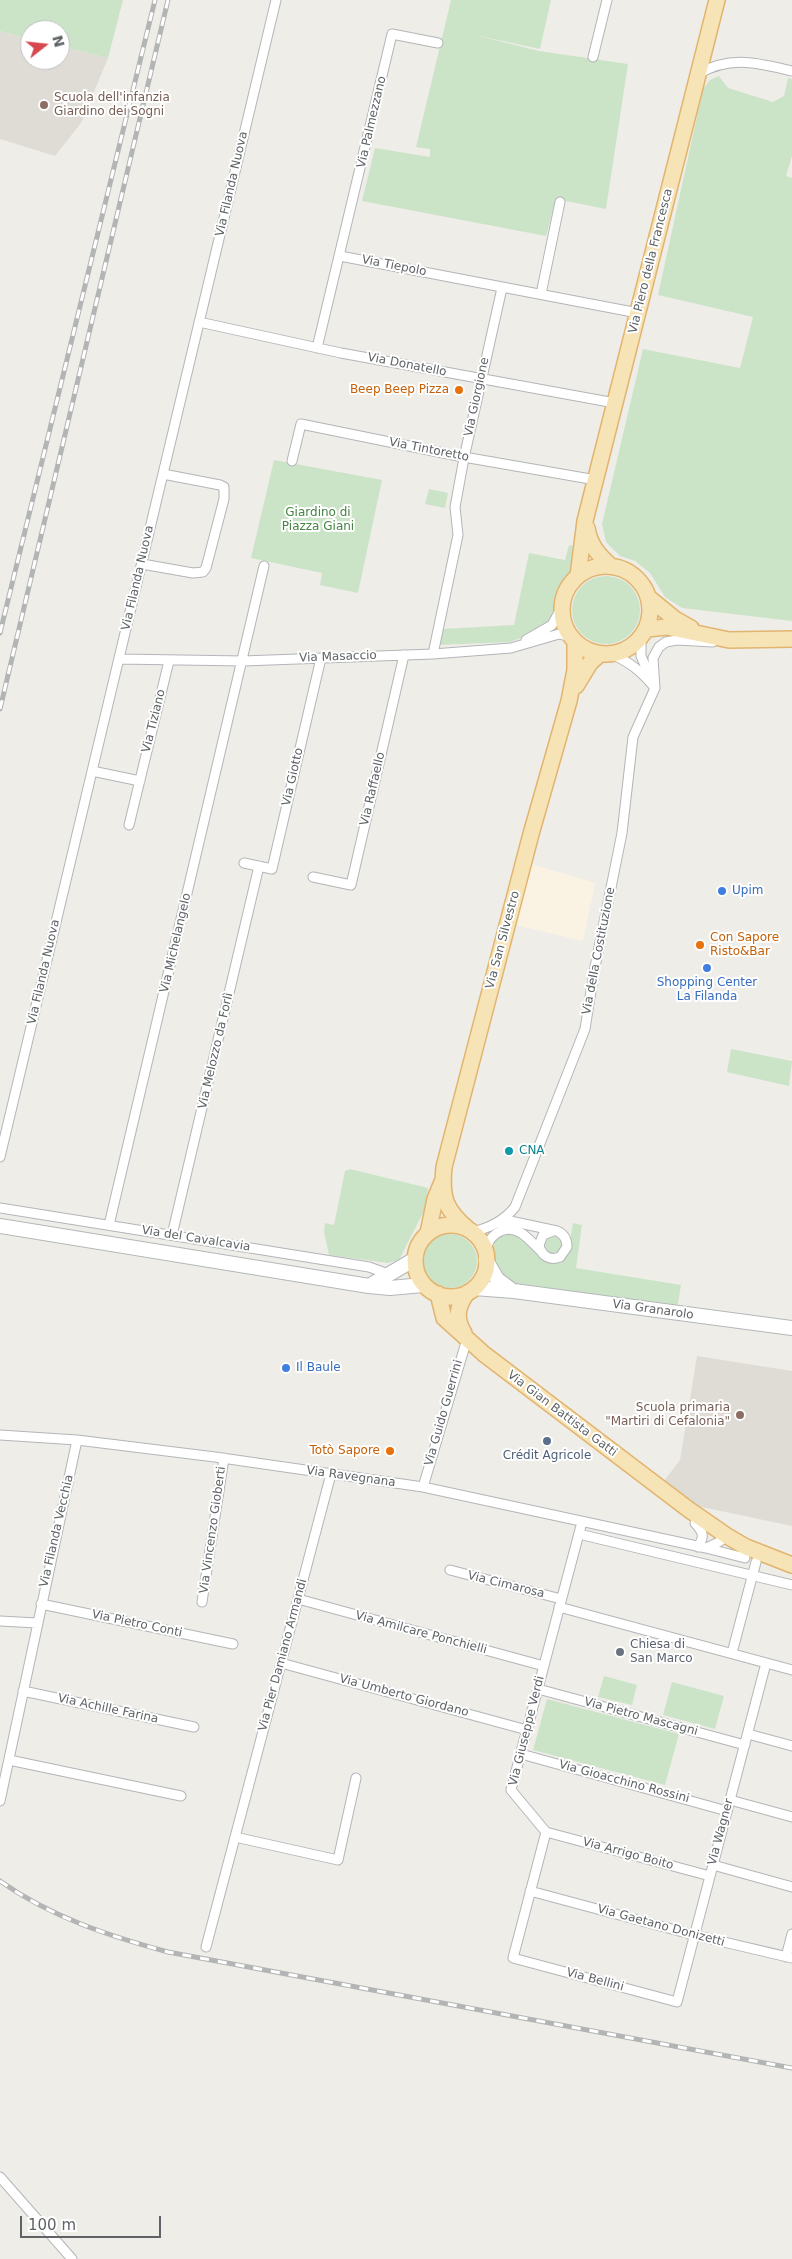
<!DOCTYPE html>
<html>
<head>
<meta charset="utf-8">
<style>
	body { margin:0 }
	#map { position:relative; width:792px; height:2259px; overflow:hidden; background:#efede8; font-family:"DejaVu Sans",sans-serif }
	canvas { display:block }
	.north { position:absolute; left:20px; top:20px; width:50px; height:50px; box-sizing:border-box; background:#fff; border:1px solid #bfc1c2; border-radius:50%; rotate:74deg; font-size:14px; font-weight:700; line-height:20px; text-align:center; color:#5f6366 }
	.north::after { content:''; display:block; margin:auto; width:18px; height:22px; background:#d6484d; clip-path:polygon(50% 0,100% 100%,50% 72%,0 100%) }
	.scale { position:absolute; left:20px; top:2216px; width:141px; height:22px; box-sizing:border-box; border:2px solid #5f6366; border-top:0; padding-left:6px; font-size:15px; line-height:18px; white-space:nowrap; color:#5f6366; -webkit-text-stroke:4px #fff; paint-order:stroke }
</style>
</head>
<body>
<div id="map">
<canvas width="792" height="2259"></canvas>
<div class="north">N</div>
<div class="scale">100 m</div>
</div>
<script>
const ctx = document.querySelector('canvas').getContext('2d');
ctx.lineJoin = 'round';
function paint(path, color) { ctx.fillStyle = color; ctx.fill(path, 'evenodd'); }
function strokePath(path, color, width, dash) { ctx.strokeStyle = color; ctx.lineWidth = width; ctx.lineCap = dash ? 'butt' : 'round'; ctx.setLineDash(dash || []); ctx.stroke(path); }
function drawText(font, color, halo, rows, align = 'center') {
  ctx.font = font + ' "DejaVu Sans",sans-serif'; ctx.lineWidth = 4; ctx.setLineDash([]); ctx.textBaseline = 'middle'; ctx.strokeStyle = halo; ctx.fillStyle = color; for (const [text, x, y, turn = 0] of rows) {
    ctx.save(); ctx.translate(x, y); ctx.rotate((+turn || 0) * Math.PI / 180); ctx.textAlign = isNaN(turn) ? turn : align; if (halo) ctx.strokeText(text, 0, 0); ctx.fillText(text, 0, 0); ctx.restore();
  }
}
const commercial = new Path2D(`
	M531,864l64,19 -12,58 -68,-16z`);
const education = new Path2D(`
	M0,31l30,8v21h30v-14l48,12 -27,65 -26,33 -55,-17z
	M697,1356l95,15v155l-95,-20 -33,-25 16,-21z`);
const green = new Path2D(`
	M0,0h123l-15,58 -48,-12v-16h-30v9l-30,-8z
	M451,0h100l-11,49 -65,-14 64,16 89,13 -22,145 -50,-10 -10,37 -184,-35 13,-53 55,9v-8l-14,-2z
	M719,76l9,12 45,14 11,-6 4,-18 4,1v77l-6,20 6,2v443l-110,-13 -17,-11 -15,-24 -15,-12 -15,-5 -14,-14 -4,-18 41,-175 97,19 13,-51 -95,-22 45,-206 7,-9z
	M274,460l108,20 -24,113 -38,-8 2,-12 -71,-15z
	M429,489l19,4 -3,15 -20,-4z
	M569,545l8,2 -4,21 -14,22 -5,26 -5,6 -20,13 -19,7 -72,3 4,-16 72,-4 15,-72 36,7z
	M572 610a34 34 0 1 1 68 0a34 34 0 1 1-68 0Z
	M731,1049l61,12 -3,25 -62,-14z
	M350,1169l78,19 -2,19 -27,53 -11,3 -59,-8 -5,-23 1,-9 9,2 11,-54z
	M573,1223l9,2 -6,43 105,17 -4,24 -161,-25c-20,-11 -30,-25 -18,-47 25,-14 25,11 42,18 7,3 17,2 24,3l4,-5z
	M423 1261a27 27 0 1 1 54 0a27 27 0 1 1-54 0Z
	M550,1234l9,1 5,7 -3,10 -8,3 -8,-4 -3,-8z
	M604,1676l33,9 -5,20 -34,-8z
	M672,1682l52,14 -9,33 -52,-14z
	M547,1699l132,35 -14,51 -132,-35z`);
const street = new Path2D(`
	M593,57l14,-57
	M698,74c33,-19 59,-11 94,-3
	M340,256l298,57
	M541,294l19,-92
	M199,322l142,31 274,50
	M317,348l75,-314 46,9
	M292,461l9,-37 157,32 138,24
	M142,564l51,9 10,-1 3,-4 18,-69v-12l-4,-2 -57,-11
	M641,638v18l9,21
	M526,640l26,-15 10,-18
	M433,654l25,-119 -3,-28 9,-49 38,-170
	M611,654c19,8 31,18 44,34
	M119,659l124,2 190,-7 78,-6 48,-14 12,3
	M92,771l48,10
	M129,825l40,-164
	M244,863l28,6 49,-211
	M313,877l38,8 53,-230
	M0,1157l276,-1157
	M0,1208l369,59 22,8
	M500,1223l10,-2 47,10c7,3 10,8 10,16l-7,10c-10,4 -19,-1 -21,-12l4,-10 10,-4
	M109,1225l155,-659
	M472,1232c18,-4 32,-11 43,-25l70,-178 9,-57 28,-139 11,-96 22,-49 -2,-30 6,-11 7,-5 11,-2 36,2
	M172,1235l87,-369
	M486,1257c-2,-19 17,-35 35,-24 7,4 14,13 21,19
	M0,1435l77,5 138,17 208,30 283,61 13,-6 8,-6
	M423,1487l44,-148
	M582,1522l-71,268 35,42 -33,126 164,44 89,-339
	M695,1523c8,9 10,13 3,24
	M579,1534l213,51
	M706,1548l39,10
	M450,1570l111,29
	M298,1599l246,67
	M202,1602l22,-144
	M41,1604l192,40
	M559,1607l233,63
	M0,1621l37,2
	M732,1653l24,-91
	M281,1663l246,67
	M538,1689l207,56
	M23,1691l171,36
	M748,1734l44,12
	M521,1754l206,57
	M9,1760l172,36
	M730,1800l62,17
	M0,1801l77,-361
	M546,1832l164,44
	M235,1837l103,23 18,-82
	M713,1865l79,22
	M530,1891l164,44 98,23
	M206,1947l125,-473
	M786,1957l6,-23
	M0,2177l72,82`);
const secondary = new Path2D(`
	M0,1226l369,60 21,2 33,-3
	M486,1260l11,19 16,12
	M369,1286l46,-27
	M474,1288l40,3 278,37`);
const primary = new Path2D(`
	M587,528c3,17 11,27 24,38
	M562 610a44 44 0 1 1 88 0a44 44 0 1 1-88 0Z
	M578,576l7,-55 132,-521
	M648,597l27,22 16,9
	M646,629l21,-2 62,13 63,-1
	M576,686l14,-23 10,-9
	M415 1261a36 36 0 1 1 72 0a36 36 0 1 1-72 0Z
	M468,1229c-23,-19 -27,-32 -24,-62l87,-333 38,-133 6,-31v-29
	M428,1233l7,-34 7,-17
	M438,1294l6,24 40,36 204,155 39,27 19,11 46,18
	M464,1333c-9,-15 -7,-26 3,-40`);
const rail = new Path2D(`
	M0,633l155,-633
	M0,709l168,-709
	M0,1881c51,36 109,55 168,71l624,116`);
const markers = [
	[44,105,5,"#8d6e63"],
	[459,390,5,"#e8710a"],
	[722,891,5,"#3f7fe0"],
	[700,945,5,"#e8710a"],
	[707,968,5,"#3f7fe0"],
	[509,1151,5,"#0f9aa8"],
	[286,1368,5,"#3f7fe0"],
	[740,1415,5,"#8d6e63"],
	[547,1441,5,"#5c6f8a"],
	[390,1451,5,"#e8710a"],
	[620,1652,5,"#6b7280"]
];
const educationNames = [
	["Scuola dell'infanzia",54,98],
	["Giardino dei Sogni",54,112],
	["Scuola primaria",730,1408,"right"],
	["\"Martiri di Cefalonia\"",730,1422,"right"]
];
const streetNames = [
	["Via Palmezzano",372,122,-77],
	["Via Filanda Nuova",232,184,-77],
	["Via Piero della Francesca",651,261,-76],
	["Via Tiepolo",394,266,11],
	["Via Donatello",407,365,11],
	["Via Giorgione",477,397,-78],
	["Via Tintoretto",429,450,11],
	["Via Filanda Nuova",138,578,-77],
	["Via Masaccio",338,657,-2],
	["Via Tiziano",154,721,-76],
	["Via Giotto",293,777,-77],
	["Via Raffaello",373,789,-77],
	["Via San Silvestro",503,940,-75],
	["Via Michelangelo",176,943,-77],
	["Via della Costituzione",599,951,-79],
	["Via Filanda Nuova",44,972,-77],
	["Via Melozzo da Forlì",216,1051,-77],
	["Via del Cavalcavia",196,1239,9],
	["Via Granarolo",653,1310,8],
	["Via Guido Guerrini",444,1413,-74],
	["Via Gian Battista Gatti",562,1414,37],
	["Via Ravegnana",351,1477,8],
	["Via Vincenzo Gioberti",213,1530,-82],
	["Via Filanda Vecchia",57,1531,-77],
	["Via Cimarosa",506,1585,14],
	["Via Pietro Conti",137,1624,12],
	["Via Amilcare Ponchielli",421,1633,15],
	["Via Pier Damiano Armandi",283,1655,-75],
	["Via Umberto Giordano",404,1696,15],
	["Via Achille Farina",108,1709,12],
	["Via Pietro Mascagni",641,1717,15],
	["Via Giuseppe Verdi",527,1731,-76],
	["Via Gioacchino Rossini",624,1782,15],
	["Via Wagner",721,1832,-75],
	["Via Arrigo Boito",628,1854,15],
	["Via Gaetano Donizetti",661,1926,15],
	["Via Bellini",595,1980,15]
];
const foodNames = [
	["Beep Beep Pizza",449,390],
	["Con Sapore",710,938,"left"],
	["Risto&Bar",710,952,"left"],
	["Totò Sapore",380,1451]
];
const parkNames = [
	["Giardino di",318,513],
	["Piazza Giani",318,527]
];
const shopNames = [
	["Upim",732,891],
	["Shopping Center",707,983,"center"],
	["La Filanda",707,997,"center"],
	["Il Baule",296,1368]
];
const cultureNames = [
	["CNA",519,1151]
];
const serviceNames = [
	["Crédit Agricole",547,1456]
];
const worshipNames = [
	["Chiesa di",630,1645],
	["San Marco",630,1659]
];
paint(commercial, '#faf2e2');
paint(education, '#dfdcd6');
paint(green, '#cbe4c8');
strokePath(street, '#b3b5b8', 11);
strokePath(secondary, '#b4b7ba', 16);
strokePath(primary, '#e2b46f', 18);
strokePath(street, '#fff', 9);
strokePath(secondary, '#fff', 14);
strokePath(primary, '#f6e4b6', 15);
strokePath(rail, '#b3b4b4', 5);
strokePath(rail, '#fff', 3, [9]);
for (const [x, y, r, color] of markers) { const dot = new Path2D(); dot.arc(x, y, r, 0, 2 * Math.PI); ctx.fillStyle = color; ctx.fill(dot); strokePath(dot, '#fff', 2); }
drawText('12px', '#785e54', '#fff', educationNames, 'left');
drawText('12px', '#5f6366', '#fff', streetNames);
drawText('12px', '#c56008', '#fff', foodNames, 'right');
drawText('12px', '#458341', '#fff', parkNames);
drawText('12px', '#366cbe', '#fff', shopNames, 'left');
drawText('12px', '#0d838f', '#fff', cultureNames, 'left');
drawText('12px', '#4e5e75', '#fff', serviceNames);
drawText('12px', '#5b616d', '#fff', worshipNames, 'left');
</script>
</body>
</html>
